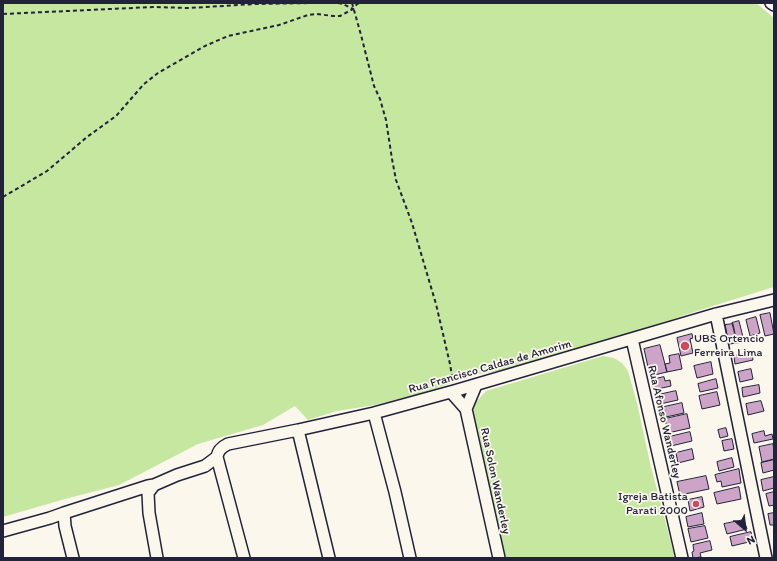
<!DOCTYPE html>
<html>
<head>
<meta charset="utf-8">
<style>
	body { margin:0 }
	#map { position:relative; width:777px; height:561px; overflow:hidden; background:#fbf7ec; font-family:Itim,sans-serif }
	canvas { display:block }
	.frame { position:absolute; inset:0; border:4px solid #22223b; pointer-events:none }
	.north { position:absolute; left:725px; top:509px; width:40px; height:40px; -webkit-text-stroke:3px #fbf7ec; paint-order:stroke; rotate:152deg; font-size:11px; font-weight:700; line-height:16px; text-align:center; color:#22223b }
	.north::after { content:''; display:block; margin:auto; width:14px; height:18px; background:#22223b; clip-path:polygon(50% 0,100% 100%,50% 72%,0 100%) }
</style>
</head>
<body>
<div id="map">
<canvas width="777" height="561"></canvas>
<div class="frame"></div>
<div class="north">N</div>
</div>
<script>
const ctx = document.querySelector('canvas').getContext('2d');
ctx.lineJoin = 'round';
function paint(path, color) { ctx.fillStyle = color; ctx.fill(path, 'evenodd'); }
function strokePath(path, color, width, dash) { ctx.strokeStyle = color; ctx.lineWidth = width; ctx.lineCap = dash ? 'butt' : 'round'; ctx.setLineDash(dash || []); ctx.stroke(path); }
function drawText(font, color, halo, rows, align = 'center') {
  ctx.font = font + ' Itim,sans-serif'; ctx.lineWidth = 3.5; ctx.setLineDash([]); ctx.textBaseline = 'middle'; ctx.strokeStyle = halo; ctx.fillStyle = color; for (const [text, x, y, turn = 0] of rows) {
    ctx.save(); ctx.translate(x, y); ctx.rotate((+turn || 0) * Math.PI / 180); ctx.textAlign = isNaN(turn) ? turn : align; if (halo) ctx.strokeText(text, 0, 0); ctx.fillText(text, 0, 0); ctx.restore();
  }
}
const green = new Path2D(`
	M3,3h753l18,15v269l-55,17 -108,35 -111,32 -28,4 -41,16 -56,14 -38,6 -29,9 -13,-14 -32,19 -65,19 -79,41 -54,14 -62,18z
	M603,356l11,2 8,5 6,8 9,32 13,60 25,95h-172l-30,-147 3,-9 10,-11z`);
const building = new Path2D(`
	M770,313l4,21 -9,2 -5,-21z
	M756,317l4,16 -10,3 -4,-16z
	M739,321l5,20 -7,2 -5,-20z
	M733,324l4,19 -8,1 -4,-19z
	M692,334l1,4 -3,1 3,14 -12,3 -4,-18z
	M660,345l7,27 -17,4 -6,-27z
	M752,352l1,8 -18,4 -1,-8z
	M679,354l3,15 -15,3 -2,-8 5,-1 -1,-7z
	M711,362l2,12 -16,4 -3,-12z
	M751,369l2,10 -13,3 -2,-10z
	M664,377l1,4 5,-1 1,6 -18,4 -2,-10z
	M716,379l2,9 -18,4 -2,-8z
	M759,385l1,8 -17,4 -1,-9z
	M676,391l2,9 -18,4 -2,-9z
	M717,392l3,13 -18,4 -3,-13z
	M761,401l3,10 -16,4 -2,-11z
	M682,403l2,10 -18,4 -2,-10z
	M687,414l3,14 -22,5 -3,-14z
	M726,428l2,8 -8,2 -2,-8z
	M764,431l1,5 7,-2 1,5 -19,4 -2,-9z
	M690,432l2,9 -21,5 -2,-9z
	M732,439l2,10 -10,2 -2,-10z
	M773,444l1,6v9l-12,3 -3,-15z
	M692,449l2,10 -16,4 -2,-10z
	M732,458l2,9 -15,4 -2,-9z
	M774,460v10l-11,3 -2,-10z
	M739,469l2,14 -19,4 -1,-6 -4,1 -2,-7z
	M706,476l3,13 -29,6 -3,-13z
	M774,477v11l-11,3 -2,-11z
	M739,487l2,12 -24,5 -3,-11z
	M774,492v13l-5,1 -3,-12z
	M702,497l2,10 -14,4 -2,-11z
	M702,513l2,11 -16,3 -2,-10z
	M774,513v12h-4l-2,-11z
	M744,520l3,9 -20,5 -3,-10z
	M705,526l3,12 -17,4 -3,-13z
	M751,532l2,9 -21,5 -2,-9z
	M710,541l2,9 -12,3 1,4 -8,1 -1,-6 2,-1 -1,-6z`);
const path = new Path2D(`
	M338,3l5,1 10,5
	M352,3l9,32 13,51 6,13 6,21 6,39 4,21 16,43 24,81 14,60 3,18
	M3,14l150,-7 36,1 66,-4 59,-1
	M3,197l44,-26 40,-34 29,-21 28,-32 14,-11 47,-27 23,-10 51,-11 29,-10 9,-1 16,2h7l13,-7 4,-5 4,-1`);
const minor = new Path2D(`
	M771,3l3,2
	M716,314l50,244
	M632,339l50,219
	M476,385l-10,24 33,149
	M451,392l15,17
	M374,413l21,79 15,66
	M298,430l31,128
	M154,485l-6,8 1,20 8,45
	M3,531l47,-13 14,-5
	M73,558l-8,-32 -1,-13 84,-27 6,-1 23,-10 28,-9 12,-9
	M244,558l-27,-101c1,-7 5,-10 11,-13l70,-14 76,-17 80,-22 262,-77 58,-14`);
const markers = [
	[685,346,5,"#d1495b"],
	[696,504,4,"#d1495b"]
];
const poiNames = [
	["UBS Ortencio",694,339],
	["Ferreira Lima",694,353],
	["Igreja Batista",688,497,"right"],
	["Parati 2000",688,511,"right"]
];
const streetNames = [
	["Rua Francisco Caldas de Amorim",490,367,-16],
	["Rua Afonso Wanderley",664,422,77],
	["Rua Solon Wanderley",495,481,78]
];
paint(green, '#c6e7a0');
paint(building, '#cda3c8');
strokePath(building, '#22223b', 1);
strokePath(minor, '#22223b', 14);
strokePath(path, '#22223b', 2, [4, 3]);
strokePath(minor, '#fbf7ec', 11);
for (const [x, y, r, color] of markers) { const dot = new Path2D(); dot.arc(x, y, r, 0, 2 * Math.PI); ctx.fillStyle = color; ctx.fill(dot); strokePath(dot, '#fbf7ec', 1.5); }
drawText('12px', '#22223b', '#fbf7ec', poiNames, 'left');
drawText('12px', '#22223b', '#fbf7ec', streetNames);
</script>
</body>
</html>
